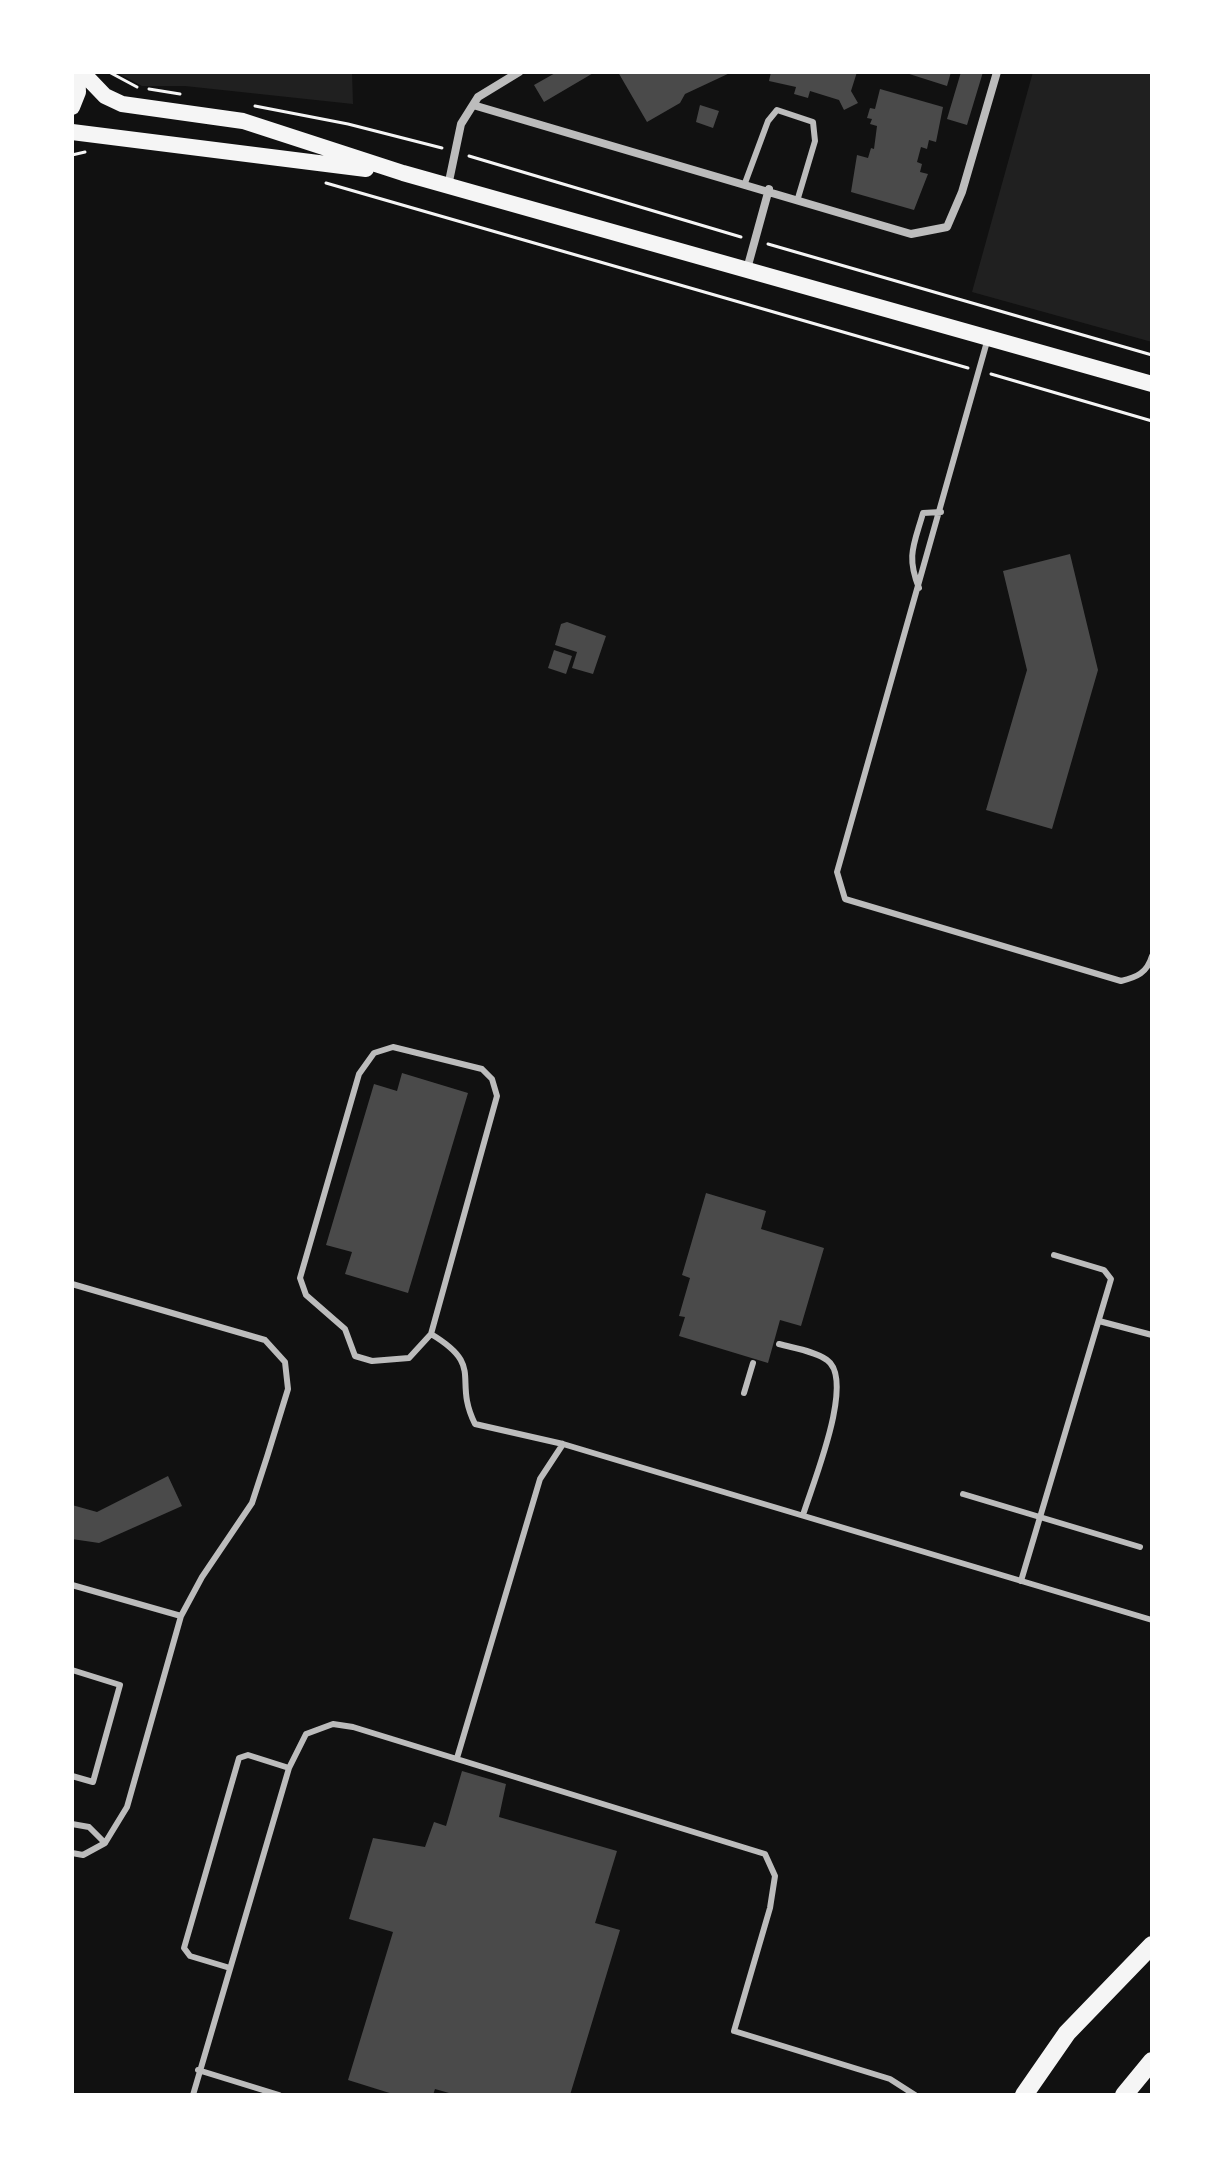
<!DOCTYPE html>
<html>
<head>
<meta charset="utf-8">
<style>
	body { margin:0 }
	#map { position:relative; width:1224px; height:2167px; overflow:hidden; background:#111; font-family:Inter,sans-serif }
	canvas { display:block }
	.frame { position:absolute; inset:0; border:74px solid #fff; pointer-events:none }
</style>
</head>
<body>
<div id="map">
<canvas width="1224" height="2167"></canvas>
<div class="frame"></div>
</div>
<script>
const ctx = document.querySelector('canvas').getContext('2d');
ctx.lineJoin = 'round';
function paint(path, color) { ctx.fillStyle = color; ctx.fill(path, 'evenodd'); }
function strokePath(path, color, width, dash) { ctx.strokeStyle = color; ctx.lineWidth = width; ctx.lineCap = dash ? 'butt' : 'round'; ctx.setLineDash(dash || []); ctx.stroke(path); }
const green = new Path2D(`
	M116,72h236l1,32 -168,-18h-43z
	M1033,72h119v270l-180,-50z`);
const building = new Path2D(`
	M557,72h38l-51,30 -10,-17z
	M618,72h114l-47,22 -5,9 -33,19z
	M771,72h86l-6,19 7,12 -14,7 -5,-10 -29,-9 -2,7 -14,-4 2,-7 -27,-6z
	M903,72h48l-4,14z
	M961,72h22l-16,53 -20,-6z
	M880,89l63,18 -7,35 -7,-2 -2,9 -6,-2 -4,15 5,2 -2,8 8,2 -14,36 -63,-18 6,-37 11,3 3,-10 3,1 3,-23 -7,-2 2,-5 -5,-1 3,-10 5,1z
	M700,105l19,6 -6,17 -17,-6z
	M1070,554l28,116 -46,159 -66,-19 41,-140 -24,-99z
	M567,622l39,14 -13,38 -21,-6 5,-16 -22,-7 6,-21z
	M554,650l18,6 -6,18 -18,-6z
	M402,1073l66,20 -60,200 -63,-19 7,-22 -26,-7 48,-161 23,7z
	M706,1193l60,18 -5,18 63,19 -23,78 -21,-6 -12,43 -89,-27 6,-19 -6,-1 11,-38 -8,-3z
	M168,1476l14,30 -83,37 -27,-4v-34l25,7z
	M462,1771l44,13 -7,33 118,34 -22,72 25,7 -50,165h-114l-21,-6 -2,6h-37l-48,-15 45,-148 -44,-13 24,-81 52,9 9,-25 12,4z`);
const path = new Path2D(`
	M109,72l28,15
	M149,89l31,5
	M255,106l93,18 94,24
	M72,155l13,-3
	M469,156l272,81
	M326,183l642,185
	M768,244l384,111
	M991,374l161,47`);
const service = new Path2D(`
	M745,183l23,-62 9,-11 36,12 2,19 -17,57
	M988,338l-151,534 8,27 276,82c16,-4 26,-8 31,-25
	M919,588c-13,-32 -5,-43 4,-75l18,-1
	M393,1047l89,22 10,10 5,17 -66,238 -22,24 -37,3 -17,-5 -10,-27 -39,-34 -6,-17 59,-204 15,-21z
	M72,1284l193,56 20,22 3,27 -21,68 -15,46 -50,74 -21,39 -54,191 -22,36
	M1099,1321l53,14
	M431,1334c55,33 21,44 44,90l88,20 589,176
	M779,1344c14,4 36,7 48,16 29,20 -15,125 -24,155
	M744,1393l9,-30
	M963,1494l177,53
	M1021,1581l90,-302 -7,-9 -50,-15
	M72,1585l109,31
	M72,1670l48,15 -27,97 -21,-6
	M457,1758l83,-279 23,-35
	M72,1824l17,3 16,16 -22,12 -11,-2
	M230,1968l-40,-12 -6,-8 55,-190 9,-3 41,13
	M198,2070l81,25
	M193,2095l96,-327 17,-34 27,-10 20,3 412,127 10,22 -5,32 -36,123 156,48 25,16`);
const minor = new Path2D(`
	M473,105l438,129 36,-7 15,-35 35,-120
	M448,186l13,-62 17,-27 41,-25
	M747,269l22,-80`);
const secondary = new Path2D(`
	M82,72l23,24 17,8 121,17 160,52 749,211
	M72,107l6,-15 -1,-20
	M72,132l294,37`);
const primary = new Path2D(`
	M1024,2095l43,-62 85,-88
	M1124,2095l28,-34`);
paint(green, '#202020');
paint(building, '#4a4a4a');
strokePath(path, '#f5f5f5', 3);
strokePath(service, '#bcbcbc', 6);
strokePath(minor, '#bcbcbc', 8);
strokePath(secondary, '#f5f5f5', 16);
strokePath(primary, '#f5f5f5', 18);
</script>
</body>
</html>
